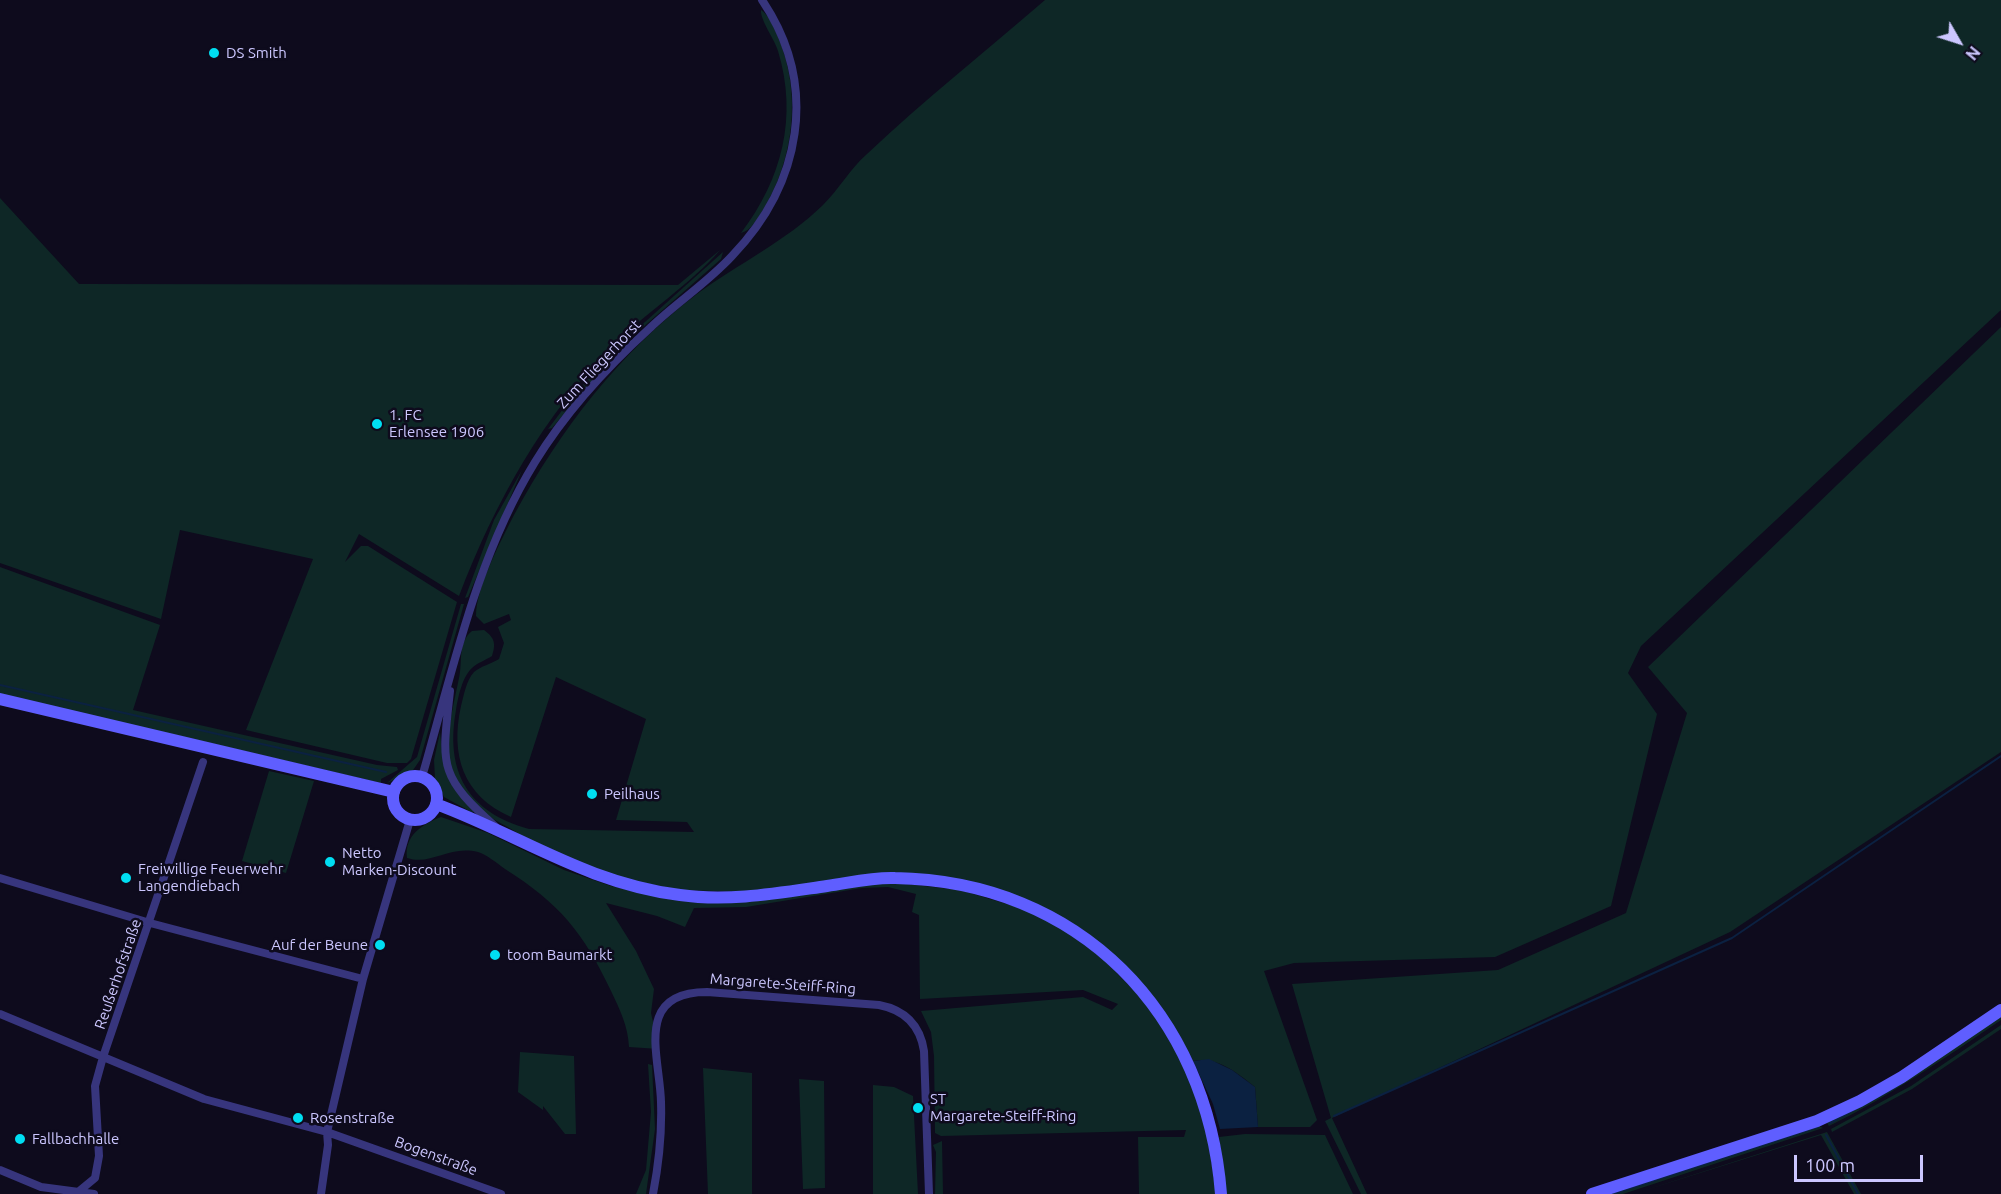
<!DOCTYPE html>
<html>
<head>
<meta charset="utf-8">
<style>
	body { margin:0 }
	#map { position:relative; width:2001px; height:1194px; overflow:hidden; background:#0e0b1d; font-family:Ubuntu,sans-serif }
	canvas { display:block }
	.north { position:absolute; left:1929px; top:12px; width:60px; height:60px; -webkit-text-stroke:4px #0e0b1d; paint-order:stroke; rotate:129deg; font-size:16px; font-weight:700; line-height:24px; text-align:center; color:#ccc7ff }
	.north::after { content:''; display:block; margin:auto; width:21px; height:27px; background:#ccc7ff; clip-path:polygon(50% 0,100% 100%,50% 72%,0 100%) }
	.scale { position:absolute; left:1794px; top:1155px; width:129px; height:27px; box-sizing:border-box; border:3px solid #ccc7ff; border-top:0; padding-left:8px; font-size:18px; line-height:21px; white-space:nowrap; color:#ccc7ff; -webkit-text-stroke:4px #0e0b1d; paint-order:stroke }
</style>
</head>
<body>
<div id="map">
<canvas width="2001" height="1194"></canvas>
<div class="north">N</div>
<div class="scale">100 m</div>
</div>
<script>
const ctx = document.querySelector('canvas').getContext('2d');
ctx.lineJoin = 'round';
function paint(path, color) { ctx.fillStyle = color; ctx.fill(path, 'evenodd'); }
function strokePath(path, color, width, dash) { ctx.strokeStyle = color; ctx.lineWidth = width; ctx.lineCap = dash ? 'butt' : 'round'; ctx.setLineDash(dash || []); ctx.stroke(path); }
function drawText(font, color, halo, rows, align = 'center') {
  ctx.font = font + ' Ubuntu,sans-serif'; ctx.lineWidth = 5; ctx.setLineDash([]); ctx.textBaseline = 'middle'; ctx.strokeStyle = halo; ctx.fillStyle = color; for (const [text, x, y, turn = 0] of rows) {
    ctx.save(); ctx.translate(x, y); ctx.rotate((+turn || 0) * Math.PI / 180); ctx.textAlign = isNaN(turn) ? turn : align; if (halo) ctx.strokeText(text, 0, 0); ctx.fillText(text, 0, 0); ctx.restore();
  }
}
const green = new Path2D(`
	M1045,0h956v310l-360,336 -13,27 29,41 -46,192 -116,51 -201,6 -30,8 53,149 -7,7h-52l-3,-40c-18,-14 -38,-31 -62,-26l-35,-58 -46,-48 -36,-27 -129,-50 -53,-5 -150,19 -63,-2 -63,-12 -92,-38c-11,-11 -26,-16 -39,-25 -53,-42 -40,-78 -28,-137 4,-16 -2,-35 13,-47l12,-1c11,8 12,14 8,26 -6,4 -15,7 -20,12 -10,9 -14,30 -16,42 -11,61 11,102 73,119l165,3 -7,-10 -71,-2 30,-101 -90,-42 -45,140c-48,-21 -61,-62 -50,-111 3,-11 5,-25 13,-34 7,-6 17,-8 25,-13l5,-16 -6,-16 13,-7 -2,-6 -25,10 -8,-8c0,-29 25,-75 38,-101 46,-85 105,-162 183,-221 41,-30 89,-53 126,-89 16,-16 27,-36 44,-51 57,-54 119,-103 178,-154z
	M761,10c9,6 13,18 17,27 24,56 16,122 -15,173 -6,9 -11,20 -22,23 41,-54 57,-116 37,-182 -3,-11 -18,-31 -17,-41z
	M0,198l79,86 599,1 42,-35c-28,33 -73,62 -106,94 -71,72 -119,158 -155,252l-100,-62 -14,28 16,-16h7l89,56 -46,157 -4,4h-20l-141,-33 67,-171 -133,-29 -19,89 -161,-56z
	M723,252l-2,7 -96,84 -73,85 -4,1 28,-37 40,-44z
	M2001,327v425l-271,180 -398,186 35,76h-6l-36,-73 6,-3 -39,-134 206,-14 128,-57 61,-200 -39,-46z
	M522,470l-54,127 -3,1 29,-78z
	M0,567l160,58 -27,85 244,55 20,2 1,3 -17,9v4l-381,-89z
	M461,604h3l-44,156 -9,13 -24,10 30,-26z
	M440,732l3,29 8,23 23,27 -1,2 -29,-16 -9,-18 -1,-19z
	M269,771l45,10 -28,92 -44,-12z
	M441,817l47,16 76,37 47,16 62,14 215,-18 72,8 67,20 42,23 35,27 45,46 35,58 23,67 9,63h-77l-1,-57h46l2,-7 -245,6 -6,-3 -1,-77 -3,-24 -10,-21 162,-14 29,13 6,-6 -35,-14 -163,9 -1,-84 -7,-3 4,-18 -28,-7 -26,1 -116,19 -52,1 -9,19 -28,-11 -51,-13 30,48 18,38 -3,24 8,36 -30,-2c-1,-21 -9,-37 -18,-56 -28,-59 -51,-87 -106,-122 -8,-6 -18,-14 -27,-17 -30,-7 -46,14 -71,6 -3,-23 16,-34 34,-41z
	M2001,1014v6c-56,38 -111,76 -172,106l-2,-3z
	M2001,1025v4l-89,60 -80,43 -1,-3 80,-43z
	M520,1052l54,4 2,78h-11l-22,-28v4l-25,-18z
	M648,1064l4,1 3,64 -9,65h-10l10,-24 5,-58z
	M703,1068l49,5v121h-44z
	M799,1079l25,2 1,107 -22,1z
	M873,1085l21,2 19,9 5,98h-45z
	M1819,1126l4,2 -200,66h-15z
	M1827,1132l34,62h-7l-33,-59 -188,59z
	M1245,1134l80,1 28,59h-127l-7,-57z
	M942,1141l1,53h-8l1,-42 -3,-7z`);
const water = new Path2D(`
	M1209,1059l23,11 23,17 3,40 -38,2 -7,-25 -20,-43z`);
const stream = new Path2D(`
	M0,685l386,87
	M1334,1116l398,-178 269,-182
	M1830,1123l66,-36
	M1826,1135l32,59
	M1613,1194l205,-67`);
const minor = new Path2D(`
	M450,691c-8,74 -13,84 46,136
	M422,777c31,-107 54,-219 113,-315 30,-49 72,-95 115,-134 26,-25 57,-45 82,-72 69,-72 88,-170 30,-256
	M0,878l150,45 213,56
	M0,1014l204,85 123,33 174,62
	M0,1170l41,17 53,7
	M78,1192l17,-14 4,-22 -4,-70 8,-29 100,-295
	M321,1194l7,-49 -1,-13 36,-153 47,-159
	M653,1194c6,-31 9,-61 8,-92 -1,-45 -28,-110 46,-110l172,13c26,5 41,20 45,46l5,143`);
const secondary = new Path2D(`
	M0,699l394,93
	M393 798a22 22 0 1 1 44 0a22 22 0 1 1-44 0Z
	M436,804c86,32 150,79 244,91 49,7 98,-2 147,-9 22,-3 45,-9 68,-8 184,3 312,135 326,316
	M1592,1194l225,-73 43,-20 42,-24 99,-67`);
const markers = [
	[214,53,6,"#00def2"],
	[377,424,6,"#00def2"],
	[592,794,6,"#00def2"],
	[330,862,6,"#00def2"],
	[126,878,6,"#00def2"],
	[380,945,6,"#00def2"],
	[495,955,6,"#00def2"],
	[918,1108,6,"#00def2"],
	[298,1118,6,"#00def2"],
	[20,1139,6,"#00def2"]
];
const poiNames = [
	["DS Smith",226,53],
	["1. FC",389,415],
	["Erlensee 1906",389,432],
	["Peilhaus",604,794],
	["Netto",342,853],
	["Marken-Discount",342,870],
	["Freiwillige Feuerwehr",138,869],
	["Langendiebach",138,886],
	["Auf der Beune",368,945,"right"],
	["toom Baumarkt",507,955],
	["ST",930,1099],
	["Margarete-Steiff-Ring",930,1116],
	["Rosenstraße",310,1118],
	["Fallbachhalle",32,1139]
];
const streetNames = [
	["Zum Fliegerhorst",599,364,-47],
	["Reußerhofstraße",118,974,-71],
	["Margarete-Steiff-Ring",783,984,4],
	["Bogenstraße",436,1156,20]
];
paint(green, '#0e2726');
paint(water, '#0b2141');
strokePath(stream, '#0b2141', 2);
strokePath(minor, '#37357d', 8);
strokePath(secondary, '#5f5eff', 12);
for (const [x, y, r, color] of markers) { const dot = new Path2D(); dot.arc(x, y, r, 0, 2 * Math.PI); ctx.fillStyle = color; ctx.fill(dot); strokePath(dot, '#0e0b1d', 2); }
drawText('15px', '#ccc7ff', '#0e0b1d', poiNames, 'left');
drawText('15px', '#ccc7ff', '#0e0b1d', streetNames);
</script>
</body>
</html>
